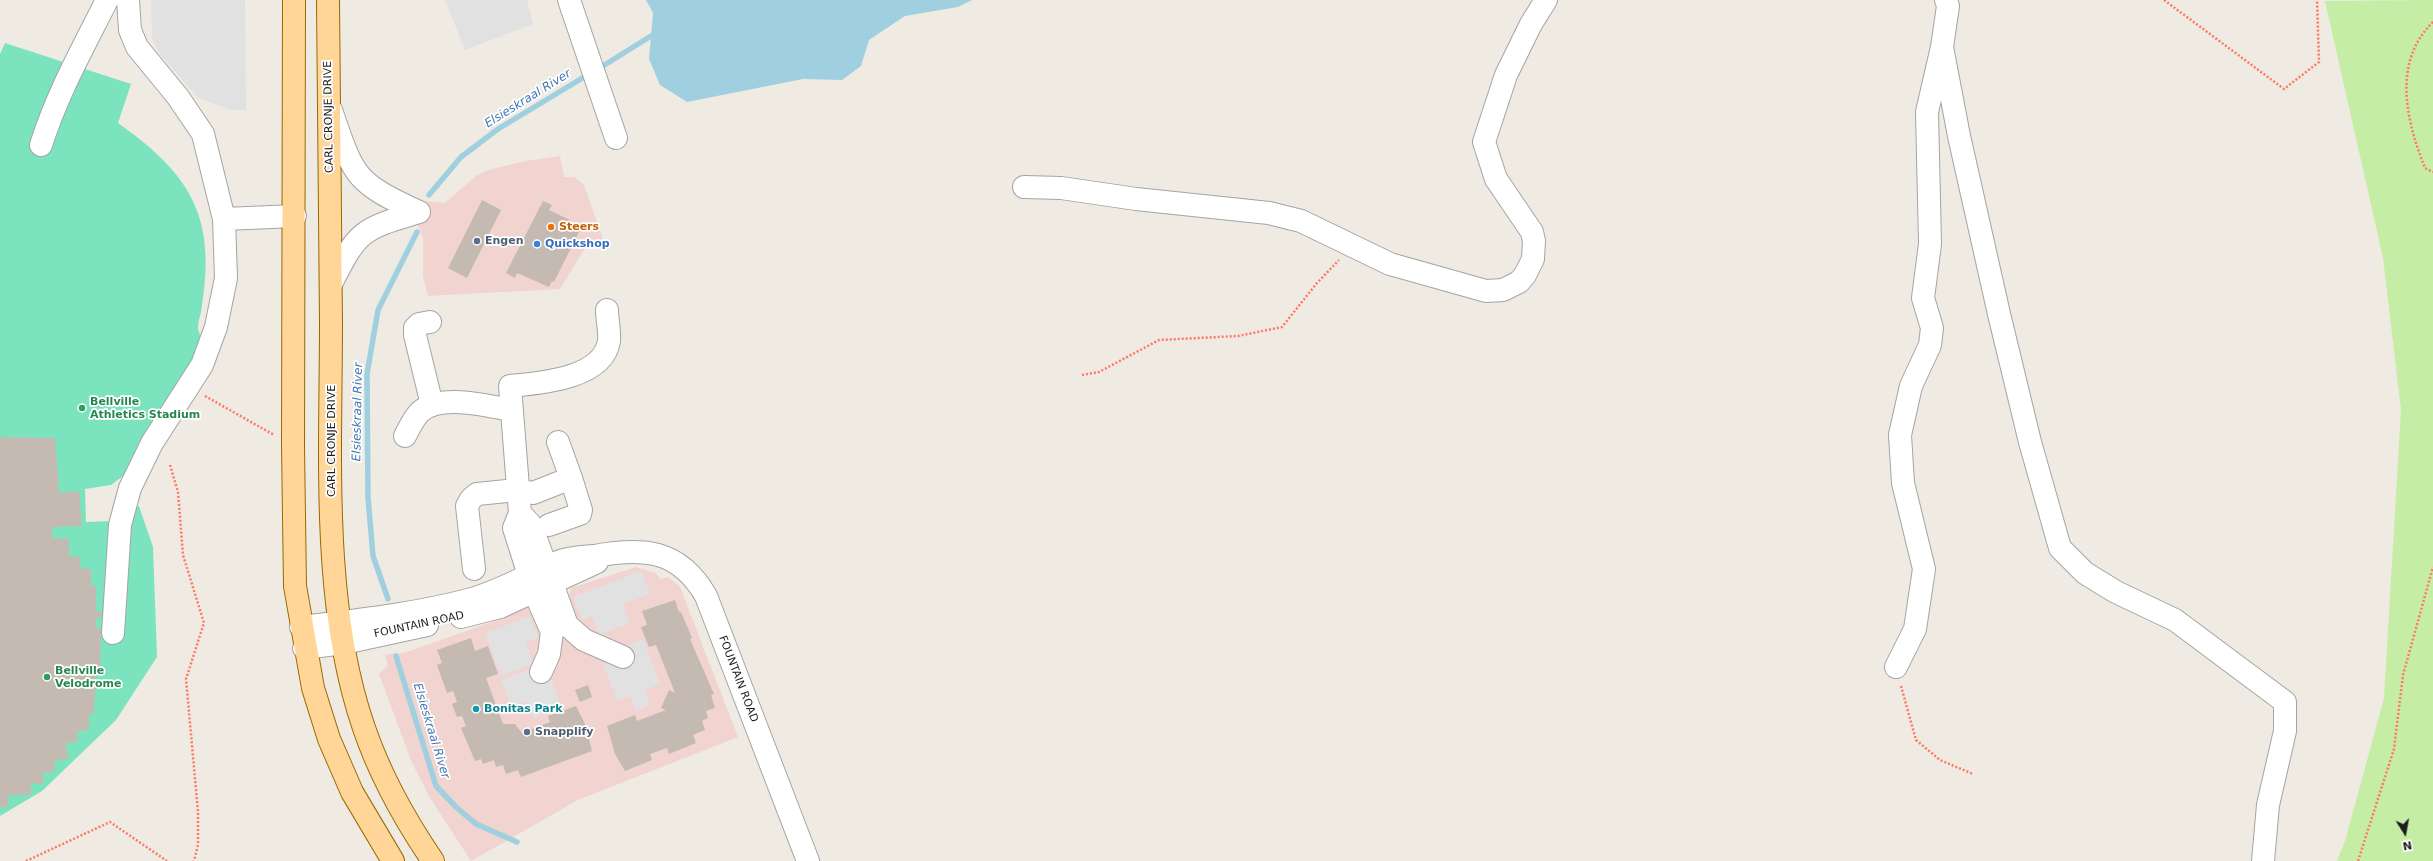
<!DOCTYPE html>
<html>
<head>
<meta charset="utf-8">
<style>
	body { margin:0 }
	#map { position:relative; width:2433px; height:861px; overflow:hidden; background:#efebe3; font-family:"DejaVu Sans",sans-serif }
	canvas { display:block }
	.north { position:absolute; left:2385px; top:813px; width:40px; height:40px; -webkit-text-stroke:3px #fff; paint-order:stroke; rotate:169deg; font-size:11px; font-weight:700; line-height:16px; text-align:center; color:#1d1d1d }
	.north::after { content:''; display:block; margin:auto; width:14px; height:18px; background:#1d1d1d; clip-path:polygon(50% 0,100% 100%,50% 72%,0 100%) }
</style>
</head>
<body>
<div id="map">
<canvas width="2433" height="861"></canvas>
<div class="north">N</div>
</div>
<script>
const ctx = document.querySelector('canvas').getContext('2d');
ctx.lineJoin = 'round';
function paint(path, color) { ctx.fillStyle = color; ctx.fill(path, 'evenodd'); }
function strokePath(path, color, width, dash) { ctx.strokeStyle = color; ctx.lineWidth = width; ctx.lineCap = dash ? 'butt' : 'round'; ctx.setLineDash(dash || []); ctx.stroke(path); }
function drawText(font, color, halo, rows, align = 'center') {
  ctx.font = font + ' "DejaVu Sans",sans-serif'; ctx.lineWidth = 3.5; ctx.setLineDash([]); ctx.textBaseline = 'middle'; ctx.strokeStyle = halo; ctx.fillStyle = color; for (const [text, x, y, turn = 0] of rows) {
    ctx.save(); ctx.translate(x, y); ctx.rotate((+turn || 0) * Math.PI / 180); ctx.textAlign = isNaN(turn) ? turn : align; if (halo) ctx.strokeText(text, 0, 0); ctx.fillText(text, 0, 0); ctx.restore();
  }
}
const commercial = new Path2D(`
	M560,156l4,21h10l10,8 20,57 -19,6 -25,41 -132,7 -5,-20v-39l-6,-13 8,-23 20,2 32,-28 15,-6 34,-8z
	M636,567l19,6 6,6 7,-2 12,10 58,150 -160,63 -107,61 -41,-63 -18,-35 -33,-89 9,-9 -3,-10 22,-3 104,-37 -1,-3 20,-8 43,5 -4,-14 2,-7z`);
const grass = new Path2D(`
	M2433,0v861h-96l8,-20 39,-143 17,-288 -18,-152 -58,-257z`);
const pitch = new Path2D(`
	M5,43l126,41 -13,39c75,53 99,96 83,189 -1,5 -3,10 -3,15 0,5 4,10 3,15 -1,4 -4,10 -6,14l-57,91 -15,29 -12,9 -26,4 1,33 25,-1 28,-15 14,41 4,110 -41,63 -74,71 -42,25v-762z`);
const parking = new Path2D(`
	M151,0h94l1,110h-14l-34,-12 -39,-45 -7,-15z
	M445,0h82l6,24 -68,26z
	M641,571l9,23 -27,10 7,19 -31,12 -7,-19 -10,4 -9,-23z
	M530,616l8,22 -12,5 8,21 -33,12 -16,-43z
	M643,639l17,45 -15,6 5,15 -14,6 -6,-15 -13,5 -14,-37 21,-8 -3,-8z
	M533,668l17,7 11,32 -28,11 -6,-17 -16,6 -10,-27z`);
const water = new Path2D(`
	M646,0h326l-14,7 -53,9 -36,24 -8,26 -19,14 -39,-1 -116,23 -27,-17 -11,-26 4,-46z`);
const stream = new Path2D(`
	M598,69l53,-33
	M429,195l32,-38 37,-28 91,-55
	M388,599l-15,-43 -5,-58 -1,-124 11,-64 39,-78
	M396,656l40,130 20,21 20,17 41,18`);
const building = new Path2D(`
	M482,200l19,10 -34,68 -19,-10z
	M543,201l9,4 -3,5 23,11 -1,5 9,4 -26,52 -2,-1 -3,6 -32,-14 -2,5 -9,-5z
	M0,437l55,1 4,55 20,-2 3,35 -30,1v11l17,1v17l11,1v11l11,1v17h5v25h5v7h-5v10h5l-1,44h-5v9l6,1 -1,7h-5l-1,24 -5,1v16l-12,1v11l-11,1 2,16 -13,1v11l-12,2v11l-12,-1v12h-23v12h-8z
	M675,600l4,12h2l11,26 -2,1 24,55 -3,1 4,13 -9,3 2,7 -6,3 3,9 -12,5 3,8 -27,11 -2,-6 -17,6 2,6 -27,11 -10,-17 -8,-28 28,-11 2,6 29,-11 -5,-2 8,-18 6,3 -19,-48 -7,2 -8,-20 6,-2 -5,-14z
	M471,638l4,13 13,-5 10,28 -12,4 17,46h12l7,9 28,-11 -2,-6 28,-10 9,18 7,27 -71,26 -3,-7 -12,4 -3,-9 -7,2 -2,-7 -11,4 -2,-5 -6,2 -14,-33 5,-2 -4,-10 -5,1 -5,-13 5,-2 -4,-11 -6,2 -10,-28 5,-2 -5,-13z
	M588,685l4,12 -12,5 -5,-12z`);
const path = new Path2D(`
	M2164,0l120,89 35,-27 -2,-62
	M2433,22c-41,40 -27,98 -8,146l8,4
	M1082,375l17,-3 60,-32 79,-4 44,-9 35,-44 22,-23
	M205,396l69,39
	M170,465l8,27 5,63 21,68 -18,56 12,133v33l-4,16
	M1901,686l15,54 24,20 33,14
	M26,861l84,-39 57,39
	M2358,861l36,-112 9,-74 30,-108`);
const minor = new Path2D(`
	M569,0l47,138
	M1942,47l17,89 40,178 31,128 30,106 25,25 31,19 59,28 110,82v29l-17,74 -5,56
	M331,110c23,67 23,72 88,102
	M41,145c16,-51 42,-97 66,-145
	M1024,187l37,1 75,11 133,14 32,8 89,43 96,27 17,-1 16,-8 6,-7 8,-16 1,-18 -2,-9 -36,-53 -12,-37 22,-67 25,-51 15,-24
	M224,219l71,-3
	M331,284c27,-54 31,-55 88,-72
	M430,322l-11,2 -4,4v7l17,70
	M405,436c5,-9 8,-17 15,-24 20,-19 67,-6 91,-2
	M558,442l13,36
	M520,513l11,12 36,100 17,15 39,17
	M474,569l-7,-63 4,-7 6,-5 40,-4 16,3 38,-15 10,32 -1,4 -31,11
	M461,617l39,-10 97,-45
	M301,627c58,-7 115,-13 171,-28 31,-9 57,-25 86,-37 11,-5 25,-5 36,-6 49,-9 85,-7 112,40l102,265
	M113,633l7,-108 10,-37 22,-45 50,-78 14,-38 10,-49 -2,-59 -21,-85 -25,-37 -41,-50 -7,-17 -2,-30
	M304,648l40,-5 83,-18
	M1896,667l19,-38 9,-60 -21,-86 -3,-48 11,-49 19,-41 2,-17 -9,-30 7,-54 -3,-132 15,-65 6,-41 -2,-6
	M541,672l8,-18 3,-22 -18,-41 -20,-63 6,-15 -10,-127c30,-3 93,-7 99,-45 1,-10 -2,-21 -2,-31`);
const major = new Path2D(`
	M294,0l-1,446 2,140 18,102 16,51 23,53 41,69
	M328,0c0,108 3,216 3,323 0,129 -10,282 33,405 16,47 41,92 69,133`);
const markers = [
	[551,227,4,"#e8710a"],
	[477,241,4,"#5c6f8a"],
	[537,244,4,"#3f7fe0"],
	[82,408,4,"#2e9e5b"],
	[47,677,4,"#2e9e5b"],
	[476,709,4,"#0f9aa8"],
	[527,732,4,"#5c6f8a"]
];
const streetNames = [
	["CARL CRONJE DRIVE",329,117,-91],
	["CARL CRONJE DRIVE",332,441,-90],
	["FOUNTAIN ROAD",419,625,-12],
	["FOUNTAIN ROAD",738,679,69]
];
const foodNames = [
	["Steers",559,227]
];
const serviceNames = [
	["Engen",485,241],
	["Snapplify",535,732]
];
const shopNames = [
	["Quickshop",545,244]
];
const leisureNames = [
	["Bellville",90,402],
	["Athletics Stadium",90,415],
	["Bellville",55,671],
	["Velodrome",55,684]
];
const cultureNames = [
	["Bonitas Park",484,709]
];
const waterNames = [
	["Elsieskraal River",528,99,-32],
	["Elsieskraal River",358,412,-89],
	["Elsieskraal River",431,731,73]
];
paint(commercial, '#f1d3d0');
paint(grass, '#c6eda5');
paint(pitch, '#7be4be');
paint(parking, '#e1e1e1');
paint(water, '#a0cfe0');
strokePath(stream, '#a0cfe0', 5.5);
paint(building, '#c4bab2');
strokePath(minor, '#a4a4a4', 24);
strokePath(major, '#976900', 24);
strokePath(path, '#ff7864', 2.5, [2, 2]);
strokePath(minor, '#fff', 22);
strokePath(major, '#ffd698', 22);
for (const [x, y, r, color] of markers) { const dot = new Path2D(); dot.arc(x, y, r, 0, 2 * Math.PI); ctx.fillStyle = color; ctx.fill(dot); strokePath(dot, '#fff', 1.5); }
drawText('11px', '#1d1d1d', '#fff', streetNames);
drawText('bold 11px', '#c56008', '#fff', foodNames, 'left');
drawText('bold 11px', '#4e5e75', '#fff', serviceNames, 'left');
drawText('bold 11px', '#366cbe', '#fff', shopNames, 'left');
drawText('bold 11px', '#27864d', '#fff', leisureNames, 'left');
drawText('bold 11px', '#0d838f', '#fff', cultureNames, 'left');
drawText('italic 12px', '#4478b3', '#fff', waterNames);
</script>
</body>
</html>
